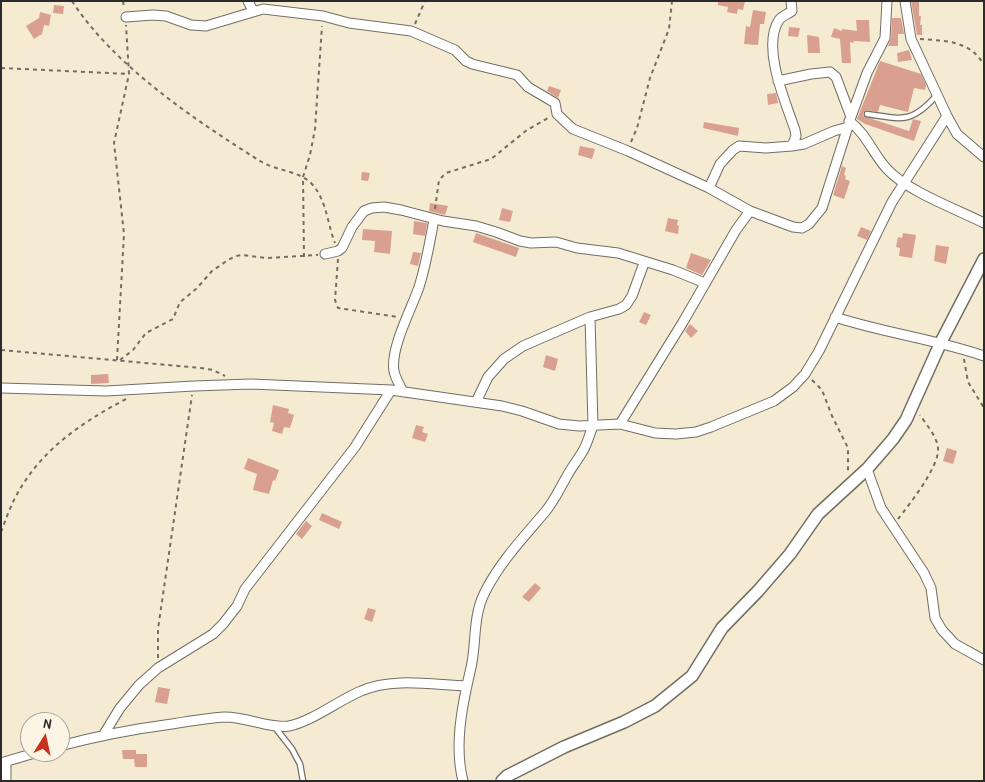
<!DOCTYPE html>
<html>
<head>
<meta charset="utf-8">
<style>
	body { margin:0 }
	#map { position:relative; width:985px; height:782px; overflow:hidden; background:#f5ebd2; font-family:"Patrick Hand",sans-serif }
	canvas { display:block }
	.frame { position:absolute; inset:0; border:2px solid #2b2b2b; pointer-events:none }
	.north { position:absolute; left:20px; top:712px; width:50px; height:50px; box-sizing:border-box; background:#fcf5e5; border:1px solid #a8a49b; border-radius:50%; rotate:10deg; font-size:14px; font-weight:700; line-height:20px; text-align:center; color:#2b2b2b }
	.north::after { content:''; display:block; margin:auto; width:18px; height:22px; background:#c8321e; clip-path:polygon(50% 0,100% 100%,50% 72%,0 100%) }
</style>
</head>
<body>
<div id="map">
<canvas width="985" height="782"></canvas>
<div class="frame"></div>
<div class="north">N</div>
</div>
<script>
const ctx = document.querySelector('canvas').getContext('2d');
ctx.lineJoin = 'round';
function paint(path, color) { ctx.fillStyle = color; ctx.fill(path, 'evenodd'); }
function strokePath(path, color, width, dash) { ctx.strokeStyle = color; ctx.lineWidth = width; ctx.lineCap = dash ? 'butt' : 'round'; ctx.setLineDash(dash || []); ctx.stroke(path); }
const building = new Path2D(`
	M718,1h27l-2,9 -5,-1 -1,5 -10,-2 1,-5 -10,-2z
	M911,1h8v15h2l-1,9h2v10h-5z
	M54,5l10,1 -1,8 -10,-1z
	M753,10l13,2 -2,12h-4l-2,21 -14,-1 2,-18 4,1z
	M40,12l11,3 -2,11 -5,-1 -2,9 -8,5 -8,-13 13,-8z
	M892,18h9l3,16h-6v12h-10l3,-8z
	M856,20h13l1,22 -16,-1 -1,2 -3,-1 1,21h-9l-2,-24 -9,-2 3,-9 8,3v-2l15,2z
	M789,27l11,1 -2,9 -10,-1z
	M807,35l12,2 1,16h-12z
	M909,50l3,10 -14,2 -1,-9z
	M880,61l41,13 5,11 -1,5 -11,-2 -6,24 -28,-7 -2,7 -12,-2 -3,3v3l46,15 4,-12 8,2 -7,20 -49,-17 -8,-5z
	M549,86l12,4 -3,8 -11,-7z
	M776,93l2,10 -10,2 -1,-11z
	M704,122l35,6 -1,8 -35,-8z
	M580,146l15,3 -3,10 -14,-4z
	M842,166l4,2 -2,7 2,1 -1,3 5,2 -6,18 -11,-4z
	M362,172l8,1 -2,8 -7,-1z
	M430,203l18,3 -3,9 -16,-4z
	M502,208l11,3 -3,11 -11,-2z
	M668,218l10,2 -1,5 2,1 -1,8 -13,-3z
	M414,221l13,2 -2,13 -12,-2z
	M861,227l10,4 -4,9 -10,-4z
	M363,229l29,2 -2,23 -16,-2 1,-11 -13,-1z
	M476,233l43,15 -3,9 -43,-15z
	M903,233l13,2 -4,23 -13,-2 1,-8 -4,-1 2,-10 4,1z
	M936,245l13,2 -3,17 -12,-3z
	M413,252l8,1 -3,13 -8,-2z
	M691,253l20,7 -9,15 -16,-7z
	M644,312l7,3 -5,10 -7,-3z
	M690,324l8,7 -7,7 -6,-7z
	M546,355l12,4 -3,12 -12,-4z
	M108,374l1,9 -18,1v-9z
	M273,405l16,4 -1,4 6,2 -4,13 -6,-1 -2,7 -10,-3 2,-8 -4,-1z
	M416,425l8,2 -2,5 6,2 -3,8 -13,-4z
	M947,448l10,3 -4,13 -10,-3z
	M248,458l31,12 -4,11 -2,-1 -4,14 -16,-4 4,-16 -13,-5z
	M322,513l20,9 -3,7 -20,-9z
	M306,521l6,5 -10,13 -6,-5z
	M535,583l6,5 -12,14 -7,-5z
	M368,608l8,2 -4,12 -8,-3z
	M158,687l12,2 -3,15 -12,-2z
	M122,750h14v4h11v13h-12l-1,-8h-11z`);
const path = new Path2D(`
	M72,1c42,65 123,119 188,160 16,10 37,9 51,22 16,17 16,40 24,60
	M123,1l1,7
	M415,24l10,-23
	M920,39c25,2 50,1 64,26
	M1,68l128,6
	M631,142l6,-14 13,-50 19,-49 3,-28
	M435,209l4,-29 7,-7 45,-14 36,-29 21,-12
	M304,257l-1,-80 7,-22 5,-26 7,-103
	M338,259l-3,41 3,8 60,9
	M1,350l200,18 12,2 12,6
	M964,359l4,23 16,26
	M117,360l7,-126 -10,-91 15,-69 -3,-49
	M120,360l13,-10 13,-17 27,-14 7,-17 4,-3 13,-11 15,-17 16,-11 8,-4 6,-1 24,3 52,-3
	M812,380l10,10 10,26 16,32v25
	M898,519c11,-14 41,-52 40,-70 0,-11 -12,-25 -18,-34
	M1,532c4,-10 8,-22 13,-32 24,-48 65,-76 112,-101
	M158,658v-29l34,-234`);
const service = new Path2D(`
	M867,114c35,5 44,10 69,-18
	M274,726l18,23 8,15 3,17`);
const minor = new Path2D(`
	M248,1l5,10
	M791,1l1,10c-4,3 -10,5 -13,9 -18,27 7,83 16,110l1,6 -4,10
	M905,1l6,38 36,77 10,18 27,23
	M126,17l27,-2 13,1 25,9 15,1 57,-17 60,7 26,7 62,8 44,19 11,11 6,3 45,11 11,12 27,16 2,11 16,15 55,22 81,37 41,23 43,16 9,1 7,-4 13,-16 29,-91 16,-44 18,-35 2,-37
	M778,81l33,-7 19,-2 6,5 15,40
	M849,121c17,12 24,33 38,48 20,22 69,40 97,54
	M709,188l11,-24 13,-14 6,-4 27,2 26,-2 12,-2 30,-13 14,-4
	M325,254l13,-3 4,-3 10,-21 12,-16 8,-3 12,-1 17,3 42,11 33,5 20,6 24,9 11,2 25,-1 21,6 41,5 55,17 32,13
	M835,317c49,16 100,22 149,39
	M1,388l105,3 88,-5 57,-2 140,6 111,16 20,5 37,13 20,2 41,-2 35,9 21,1 20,-2 15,-5 63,-26 19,-14 12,-13 14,-23 73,-149 55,-86
	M403,392c-3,-7 -8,-14 -9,-21 -4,-23 18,-63 25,-84 7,-22 11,-45 15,-68
	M476,402l12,-25 16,-18 19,-13 67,-29 29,-8 7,-4 6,-9 12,-33
	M620,424l63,-102 53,-92 14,-19
	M867,469l14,39 43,65 7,15 4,30 7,12 13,14 29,16
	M104,734l16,-26 19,-23 19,-17 55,-34 10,-10 14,-18 8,-17 110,-142 36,-57
	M60,746c37,-10 74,-17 112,-22 18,-3 36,-6 53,-7 22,0 45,12 64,9 22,-4 50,-26 72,-35 32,-14 72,-6 106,-5
	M6,762v19
	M1,763l37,-11
	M463,781c-9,-35 -1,-75 7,-109 7,-26 2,-53 14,-78 15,-31 39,-56 61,-82 9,-11 15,-24 22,-36 4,-8 10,-15 14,-22 6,-8 8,-19 12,-28l-3,-109`);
const tertiary = new Path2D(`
	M502,781l5,-5 57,-29 60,-25 31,-16 37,-30 30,-48 36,-37 32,-37 28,-40 49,-45 26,-30 13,-19 35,-78 43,-83`);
paint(building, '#d9a090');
strokePath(service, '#726e65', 7);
strokePath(minor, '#726e65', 11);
strokePath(tertiary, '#726e65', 14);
strokePath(path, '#726e65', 2, [4, 4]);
strokePath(service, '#fff', 4.5);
strokePath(minor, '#fff', 9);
strokePath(tertiary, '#fff', 11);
</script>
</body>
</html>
